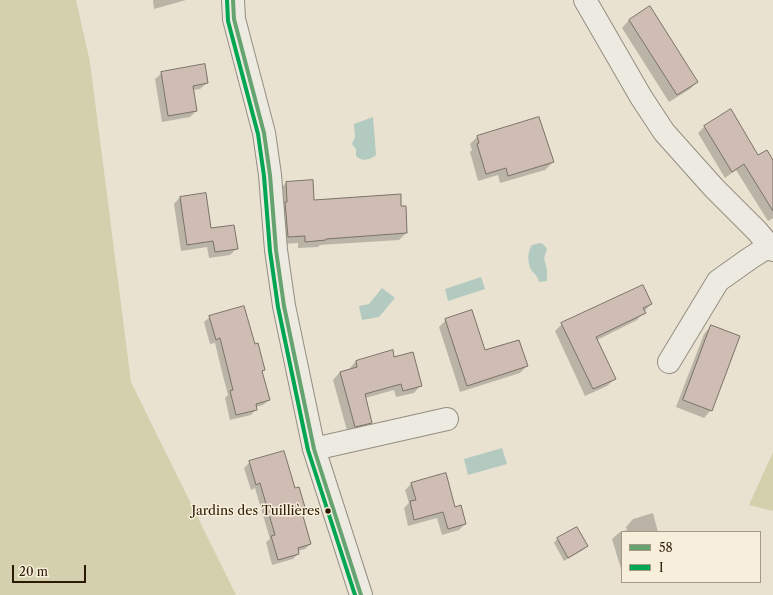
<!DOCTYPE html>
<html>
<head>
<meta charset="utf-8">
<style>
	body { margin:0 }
	#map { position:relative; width:773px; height:595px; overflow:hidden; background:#e9e2d1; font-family:"Libre Caslon Text",serif }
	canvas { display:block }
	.legend { position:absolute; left:621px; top:531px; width:140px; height:52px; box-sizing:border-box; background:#f7eedb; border:1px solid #a59984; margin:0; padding:5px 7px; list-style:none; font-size:12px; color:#2b1a01 }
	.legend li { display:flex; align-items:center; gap:8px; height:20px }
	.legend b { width:20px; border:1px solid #a59984 }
	.scale { position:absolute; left:12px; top:565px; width:74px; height:18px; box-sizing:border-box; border:2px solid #2b1a01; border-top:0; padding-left:5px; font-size:12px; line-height:14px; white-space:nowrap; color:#2b1a01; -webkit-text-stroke:3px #f7eedb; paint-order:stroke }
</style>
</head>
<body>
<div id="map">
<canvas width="773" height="595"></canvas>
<ul class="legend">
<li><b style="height:5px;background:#65a471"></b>58</li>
<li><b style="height:5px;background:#00a651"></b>I</li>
</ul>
<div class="scale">20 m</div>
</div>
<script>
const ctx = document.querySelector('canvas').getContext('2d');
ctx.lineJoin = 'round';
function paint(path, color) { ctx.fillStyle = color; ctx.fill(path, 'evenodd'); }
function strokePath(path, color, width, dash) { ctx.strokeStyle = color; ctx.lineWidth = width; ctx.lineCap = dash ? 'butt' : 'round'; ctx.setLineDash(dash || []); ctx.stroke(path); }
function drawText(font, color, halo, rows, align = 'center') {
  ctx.font = font + ' "Libre Caslon Text",serif'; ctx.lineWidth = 3; ctx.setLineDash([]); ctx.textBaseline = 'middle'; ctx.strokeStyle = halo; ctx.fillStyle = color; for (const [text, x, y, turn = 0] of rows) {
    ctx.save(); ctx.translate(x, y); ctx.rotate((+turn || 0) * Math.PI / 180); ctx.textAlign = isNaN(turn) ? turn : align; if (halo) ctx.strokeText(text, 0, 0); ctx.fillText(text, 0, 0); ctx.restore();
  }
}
const green = new Path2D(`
	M0,0h76l14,62 41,320 105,213h-236z
	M773,452v59l-24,-6z`);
const water = new Path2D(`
	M373,117l3,38c-6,5 -14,7 -20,1v-7l-4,-5 3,-7 -1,-13z
	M540,243l3,1 4,5 -3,9 3,12v11l-8,1c-1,-5 -3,-7 -7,-11 -5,-7 -5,-19 0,-26z
	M481,277l4,12 -37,12 -3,-12z
	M382,288l13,10 -16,19 -17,3 -3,-14 10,-2z
	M502,448l5,16 -39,11 -4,-16z`);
const shadow = new Path2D(`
	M153,0h33l-32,9z
	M629,20l68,62 -7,7 -21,13 -47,-74z
	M162,73l45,10 -7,6 -7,1 3,21 -6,6 -28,5 -7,-43z
	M704,127l54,29 15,6v56l-5,3 -32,-51 -11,8 -27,-45z
	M477,137l76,25 -8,8 -45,13 -2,-8 -20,6 -8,-29 2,-2 -2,-6z
	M312,181l1,20 87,6 6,26 -7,7 -79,5 -2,2 -20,1v-5l-17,1 -2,-54 7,-7z
	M180,197l31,32 26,19 -7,7 -21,3 -2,-11 -26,4 -7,-47z
	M651,304l-14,16 -40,20 18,39 -8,7 -22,10 -30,-65 7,-7z
	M210,317l44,28 10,25 -3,3 8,27 -6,5 -7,2v2l-5,6 -21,5 -5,-22 3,-3 -6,-23 -7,-29 -5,1 -6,-22z
	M446,320l39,31 42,15 -7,7 -60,19 -21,-65z
	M711,326v84l-7,8 -28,-11 28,-73z
	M394,358l27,27 -7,8 -18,4 -2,-7 -29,8 6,25 -7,7 -16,4 -15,-54 7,-8 9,-2v-1l7,-8z
	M250,462l44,27 11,25 -3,3 8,27 -5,5 -7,2v3l-5,5 -21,6 -6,-23 4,-3 -15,-51 -4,2 -7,-22z
	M412,483l42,25 11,16 -6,6 -17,5 -5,-17 -29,8 -4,-18 5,-5 -4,-13z
	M653,513l5,19h-36v40l-10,-33 8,-7 7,-2 -1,-3 7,-8z
	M576,528l11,18 -4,4 -19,11 -10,-18 3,-4z`);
const building = new Path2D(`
	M650,6l48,76 -21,13 -48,-75z
	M205,64l3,19 -15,3 4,25 -29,5 -7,-44z
	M731,109l27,46 9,-5 6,10v51l-29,-47 -12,8 -28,-46z
	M539,117l15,45 -46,14 -2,-8 -20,6 -9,-30 2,-1 -2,-7z
	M313,180l1,20 87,-6v12h5l1,27 -81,6v1l-21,2v-6l-17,1 -3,-35h2l-1,-20z
	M206,193l5,35 23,-3 4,24 -23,3 -2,-11 -26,4 -7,-48z
	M643,285l9,19 -9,4 3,5 -50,24 20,42 -23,10 -32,-66z
	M244,306l11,38 3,-1 7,27 -3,1 8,29 -14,4 1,6 -21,5 -6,-24 3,-1 -13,-52 -4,2 -7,-24z
	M472,310l13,40 34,-10 9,26 -61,20 -22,-67z
	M711,325l29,11 -28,75 -29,-11z
	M393,350l1,7 19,-5 9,34 -19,5 -2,-7 -36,10 7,29 -17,4 -15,-55 17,-5 -1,-6z
	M284,451l11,37 4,-1 8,27 -4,2 8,28 -13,4 1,6 -21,6 -7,-24 4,-1 -15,-52 -4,2 -7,-24z
	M446,473l9,34 6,-2 5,19 -18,5 -5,-17 -29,8 -4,-19 6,-1 -5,-17z
	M577,527l11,19 -20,12 -11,-20z`);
const minor = new Path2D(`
	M233,0l1,19 30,114 6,42 6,75 8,56 30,143 47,146
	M585,0l56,97 23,35 50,56 43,43 16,19
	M669,362l49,-81 31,-22 20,-13
	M314,449l133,-30`);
const bus1 = new Path2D(`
	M233,0l1,19 30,114 6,42 6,75 8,56 30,143 47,146`);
const bus2 = new Path2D(`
	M227,0l1,21 30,113 6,42 6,75 8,56 30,143 47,145`);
const markers = [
	[328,511,3.5,"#2b1a01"]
];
const busNames = [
	["Jardins des Tuillières",320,511]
];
paint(green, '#d4d0ae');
paint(water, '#b2cac0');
paint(shadow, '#0003');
paint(building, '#cfbdb4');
strokePath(building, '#797266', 1);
strokePath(minor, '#948e81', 24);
strokePath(minor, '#edeae1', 22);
strokePath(bus1, '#65a471', 4);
strokePath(bus2, '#00a651', 4);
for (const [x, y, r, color] of markers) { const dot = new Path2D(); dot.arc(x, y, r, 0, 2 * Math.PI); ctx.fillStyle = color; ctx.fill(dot); strokePath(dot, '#f7eedb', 1.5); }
drawText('13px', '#2b1a01', '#f7eedb', busNames, 'right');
</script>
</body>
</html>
